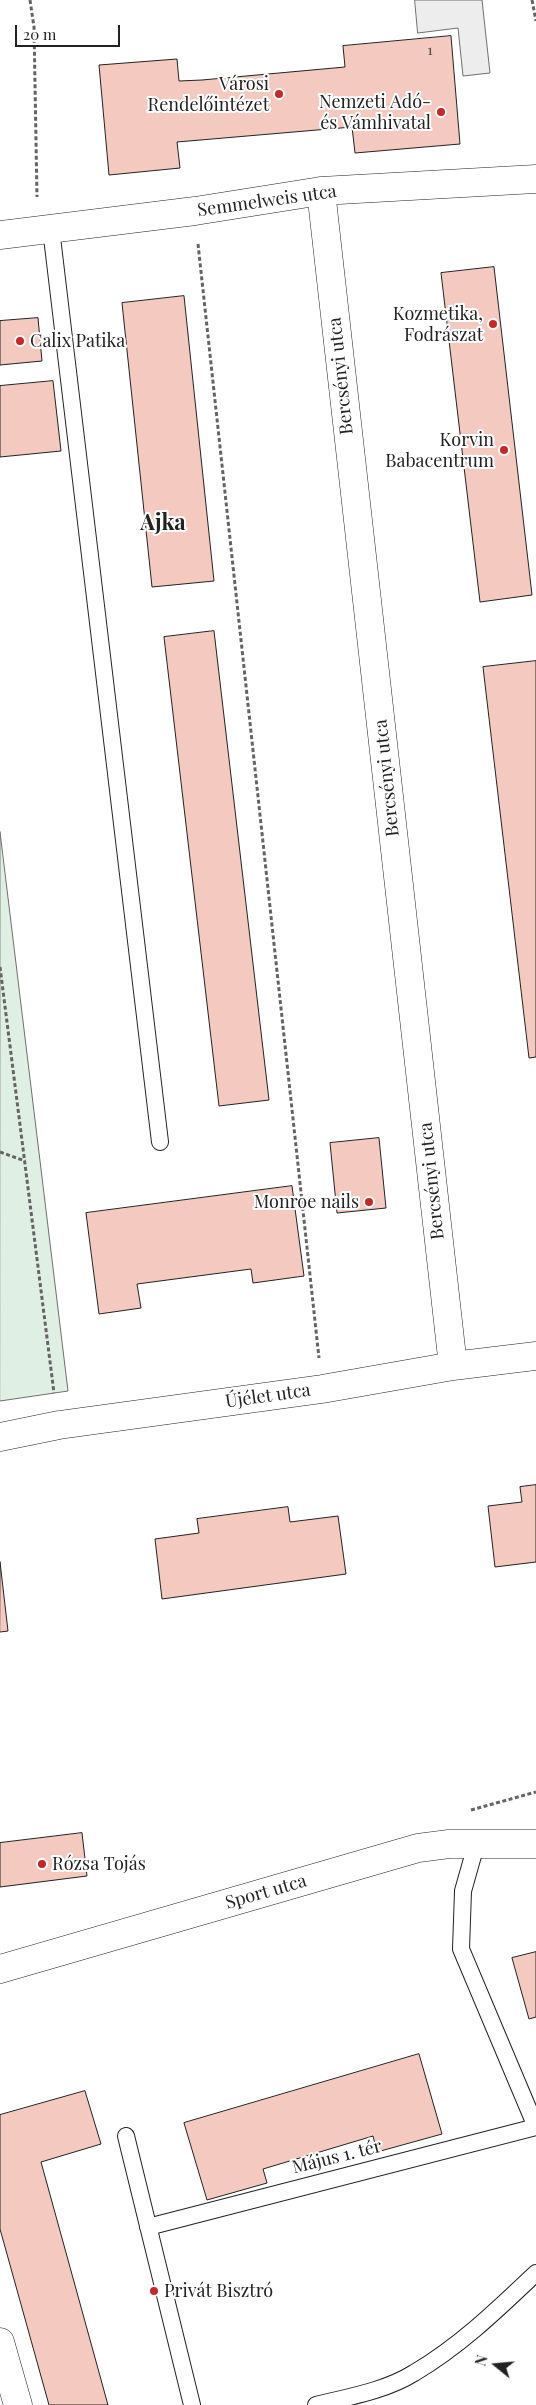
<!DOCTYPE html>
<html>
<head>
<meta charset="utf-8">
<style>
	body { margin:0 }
	#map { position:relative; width:536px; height:2405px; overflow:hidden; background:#fff; font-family:"Playfair Display",serif }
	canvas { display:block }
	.north { position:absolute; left:471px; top:2340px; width:50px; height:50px; -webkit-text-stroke:4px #fff; paint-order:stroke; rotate:287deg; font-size:14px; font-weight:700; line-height:20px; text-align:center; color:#222 }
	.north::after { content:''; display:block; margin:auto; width:18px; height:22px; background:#222; clip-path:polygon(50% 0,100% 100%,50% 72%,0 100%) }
	.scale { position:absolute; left:15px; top:25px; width:105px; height:22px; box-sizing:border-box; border:2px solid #222; border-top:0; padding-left:6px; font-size:15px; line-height:18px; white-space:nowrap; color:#222; -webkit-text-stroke:4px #fff; paint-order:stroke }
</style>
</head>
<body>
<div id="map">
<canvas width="536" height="2405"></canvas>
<div class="north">N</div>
<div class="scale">20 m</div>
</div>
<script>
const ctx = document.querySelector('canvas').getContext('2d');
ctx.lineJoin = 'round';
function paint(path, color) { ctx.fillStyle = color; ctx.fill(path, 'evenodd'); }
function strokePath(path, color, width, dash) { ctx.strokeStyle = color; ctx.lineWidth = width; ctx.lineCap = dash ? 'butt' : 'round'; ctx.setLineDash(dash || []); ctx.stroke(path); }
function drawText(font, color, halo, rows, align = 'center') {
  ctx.font = font + ' "Playfair Display",serif'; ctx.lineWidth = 4; ctx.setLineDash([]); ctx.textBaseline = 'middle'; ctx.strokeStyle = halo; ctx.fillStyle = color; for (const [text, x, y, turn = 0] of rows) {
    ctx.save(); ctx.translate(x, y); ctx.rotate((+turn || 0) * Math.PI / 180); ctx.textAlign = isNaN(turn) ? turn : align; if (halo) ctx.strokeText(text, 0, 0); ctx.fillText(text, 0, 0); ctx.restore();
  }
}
const green = new Path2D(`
	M0,832l68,559 -68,10z`);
const parking = new Path2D(`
	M415,0h67l8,73 -27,3 -5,-48 -40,5z`);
const building = new Path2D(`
	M451,36l9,108 -105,9 -3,-26 -175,15 3,26 -71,7 -10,-110 78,-6 2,22 23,-1 143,-13 -2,-21z
	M494,267l38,328 -52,7 -39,-329z
	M184,296l30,285 -62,6 -30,-284z
	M38,318l4,43 -42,4v-44z
	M53,381l8,70 -61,6v-71z
	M214,631l55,469 -50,6 -55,-469z
	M536,661v396l-7,1 -46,-391z
	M379,1138l7,70 -49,5 -7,-70z
	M292,1186l12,90 -51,7 -2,-14 -114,15 4,24 -42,6 -13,-101z
	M536,1485v77l-41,5 -7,-61 34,-4 -2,-15z
	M288,1507l2,15 48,-6 8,58 -184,25 -7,-60 44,-6 -2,-14z
	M0,1562l8,69 -8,1z
	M82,1833l5,43 -87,11v-44z
	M536,1952v65l-7,2 -17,-61z
	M419,2054l23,80 -65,18 -4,-16 -110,33 4,14 -60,17 -23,-77z
	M85,2091l16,53 -60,18 67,243h-59l-49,-176v-114z`);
const path = new Path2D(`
	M30,0l4,27 3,170
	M532,0l4,21
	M198,244l121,1114
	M0,967l54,426
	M0,1152l25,9
	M471,1810l65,-18`);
const service = new Path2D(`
	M51,229l109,913
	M126,2136l66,269
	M148,2227l388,-100 -75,-178 2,-58 13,-46
	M316,2405c32,-8 69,-14 98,-32 46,-27 84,-64 122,-100`);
const minor = new Path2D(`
	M321,191l132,1175
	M0,235l195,-24 126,-20 215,-12
	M0,1437l59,-12 263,-36 131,-23 83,-10
	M0,1969l418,-121 31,-4h87
	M0,2342l18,63`);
const markers = [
	[279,94,5,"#c62828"],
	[441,112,5,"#c62828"],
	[493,324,5,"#c62828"],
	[20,341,5,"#c62828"],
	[504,450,5,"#c62828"],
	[369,1202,5,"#c62828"],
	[42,1864,5,"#c62828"],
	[154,2291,5,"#c62828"]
];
const numberNames = [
	["1",430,50]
];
const poiNames = [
	["Városi",269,84],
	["Rendelőintézet",269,105],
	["Nemzeti Adó-",431,102],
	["és Vámhivatal",431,123],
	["Kozmetika,",483,314],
	["Fodrászat",483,335],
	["Calix Patika",30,341,"left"],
	["Korvin",494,440],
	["Babacentrum",494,461],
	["Monroe nails",359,1202],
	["Rózsa Tojás",52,1864,"left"],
	["Privát Bisztró",164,2291,"left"]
];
const streetNames = [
	["Semmelweis utca",267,201,-8],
	["Bercsényi utca",341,376,-96],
	["Bercsényi utca",387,778,-96],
	["Bercsényi utca",432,1181,-96],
	["Újélet utca",268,1396,-8],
	["Sport utca",266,1892,-16],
	["Május 1. tér",337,2157,-14]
];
const districtNames = [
	["Ajka",163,523]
];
paint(green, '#e0efe3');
strokePath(green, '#6f6f6f', 1);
paint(parking, '#ededed');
strokePath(parking, '#6f6f6f', 1);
paint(building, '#f3c9c0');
strokePath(building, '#222', 1);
strokePath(service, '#222', 18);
strokePath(minor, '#222', 29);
strokePath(path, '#646464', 3, [4, 2.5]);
strokePath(service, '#fff', 16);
strokePath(minor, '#fff', 28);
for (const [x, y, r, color] of markers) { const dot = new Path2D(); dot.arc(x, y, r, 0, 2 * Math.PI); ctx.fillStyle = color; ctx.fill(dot); strokePath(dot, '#fff', 2); }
drawText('15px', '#564c4a', null, numberNames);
drawText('18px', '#222', '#fff', poiNames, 'right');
drawText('18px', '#222', '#fff', streetNames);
drawText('bold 22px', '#222', '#fff', districtNames);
</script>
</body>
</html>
